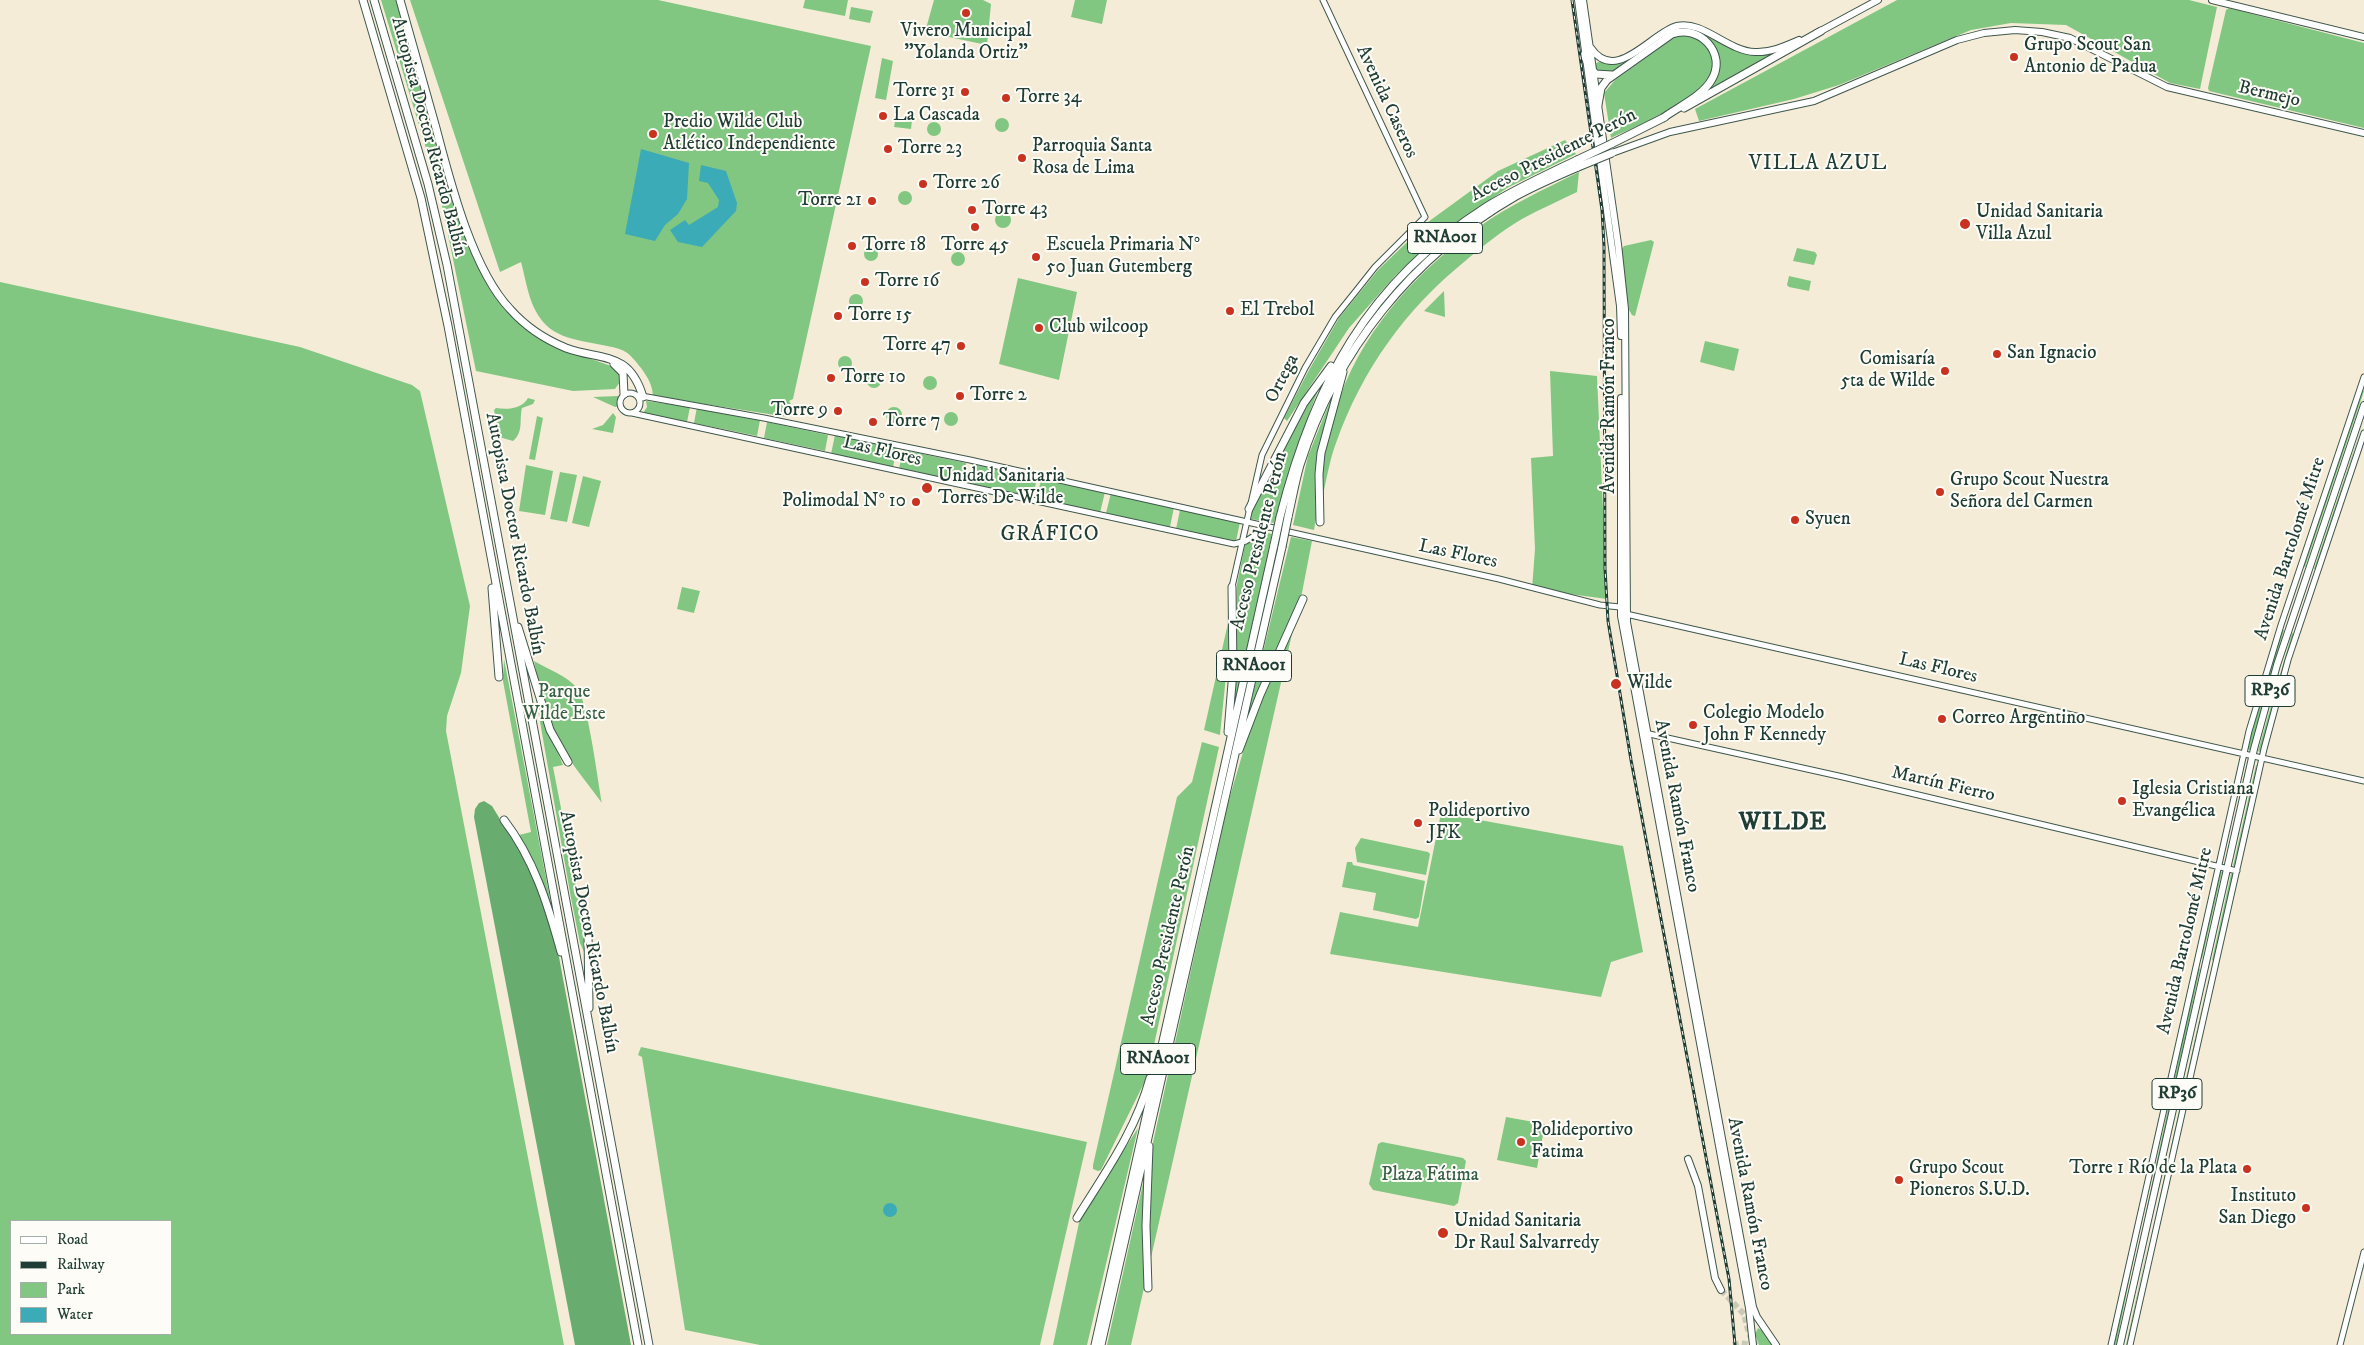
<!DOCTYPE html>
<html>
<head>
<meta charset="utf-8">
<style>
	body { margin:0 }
	#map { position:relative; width:2364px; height:1345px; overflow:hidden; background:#f5ecd7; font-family:"IM FELL DW Pica",serif }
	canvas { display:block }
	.legend { position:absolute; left:10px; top:1220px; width:162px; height:115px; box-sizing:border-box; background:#fdfcf7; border:1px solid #a4b0a9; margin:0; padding:6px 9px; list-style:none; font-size:15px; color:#1f3d34 }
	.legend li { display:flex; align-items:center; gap:10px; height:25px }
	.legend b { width:25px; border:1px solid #a4b0a9 }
</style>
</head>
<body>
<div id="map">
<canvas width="2364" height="1345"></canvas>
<ul class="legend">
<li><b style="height:6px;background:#fff"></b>Road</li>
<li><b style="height:6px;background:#1f3d34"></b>Railway</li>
<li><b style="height:14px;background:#82c781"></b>Park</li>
<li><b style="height:14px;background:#3babb7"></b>Water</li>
</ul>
</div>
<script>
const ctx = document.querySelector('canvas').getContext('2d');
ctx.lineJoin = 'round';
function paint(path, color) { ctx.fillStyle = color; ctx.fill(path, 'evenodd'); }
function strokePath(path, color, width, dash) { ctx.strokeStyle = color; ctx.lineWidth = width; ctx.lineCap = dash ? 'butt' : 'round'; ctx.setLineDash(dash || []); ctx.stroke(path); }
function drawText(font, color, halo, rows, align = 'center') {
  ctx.font = font + ' "IM FELL DW Pica",serif'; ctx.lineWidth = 4; ctx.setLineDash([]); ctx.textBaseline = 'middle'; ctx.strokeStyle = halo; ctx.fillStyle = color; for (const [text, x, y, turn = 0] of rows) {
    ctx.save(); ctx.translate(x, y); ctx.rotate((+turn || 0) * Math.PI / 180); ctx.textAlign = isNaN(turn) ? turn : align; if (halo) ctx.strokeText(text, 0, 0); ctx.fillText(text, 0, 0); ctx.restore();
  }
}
const green = new Path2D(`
	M381,0h15l48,170 49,122 61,54 63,22 5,11 -7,10 -42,2 -97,-20 -37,-180z
	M410,0h248l213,46 -78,353 -4,2 2,3 -3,13 -135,-21c-1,-12 -5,-18 -12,-28 -5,-6 -11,-15 -19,-18 -22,-8 -58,-7 -76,-25 -17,-17 -19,-41 -25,-63l-21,10z
	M805,0h43l-3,16 -42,-8z
	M934,0h49l8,4 -4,41 -62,-13z
	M1075,0h32l-5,24 -31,-7z
	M1897,0h292l28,7 -17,82 -30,-6 -104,-58 -55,-2 -40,7 -132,55 -45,14 -95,22 -4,-12z
	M851,7l22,4 -3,12 -21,-4z
	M2229,8l135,35v85l-155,-37 -1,-3 18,-78z
	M1688,27l42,21 19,6 28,-3 1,2 -77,42 14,-16 -3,-34 -31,-15 -70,43 -15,-2 -1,-7 3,-2 29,-2 46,-31z
	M1678,35c15,1 27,3 33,19 16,38 -73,71 -100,84l-7,-45 11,-13z
	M882,58l11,3 -7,39 -11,-2z
	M896,116l16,4 -1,9 -17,-2z
	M995 125a7 7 0 1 1 14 0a7 7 0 1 1-14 0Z
	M927 129a7 7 0 1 1 14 0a7 7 0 1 1-14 0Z
	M1565,140l11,14 -69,34 -67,47 -45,41 -46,52 -62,93 -3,-3 25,-48 30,-52 39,-48 50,-48 70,-51z
	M1579,172l-2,20c-18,9 -37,17 -55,27 -21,12 -40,28 -58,43 -59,48 -102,108 -128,181 -6,16 -9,34 -13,52 -3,-29 4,-56 12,-83 23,-77 79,-139 144,-185 30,-22 66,-38 100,-55z
	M898 198a7 7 0 1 1 14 0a7 7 0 1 1-14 0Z
	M995 220a8 8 0 1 1 16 0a8 8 0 1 1-16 0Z
	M1651,240l3,2 -19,74 -3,-1 -3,-5 -8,-60 3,-4z
	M864 254a7 7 0 1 1 14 0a7 7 0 1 1-14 0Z
	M1797,248l18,4 2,3 -3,10 -21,-4z
	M951 259a7 7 0 1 1 14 0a7 7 0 1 1-14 0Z
	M1789,276l22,5 -2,10 -20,-4 -2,-2z
	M1018,278l59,14 -18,88 -60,-16z
	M0,282l300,65 112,38 8,6 50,215 -9,67 -14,43 -1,15 118,614h-564zM11,1221h160v113h-160z
	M1444,291l1,26 -21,-6z
	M849 301a7 7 0 1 1 14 0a7 7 0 1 1-14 0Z
	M1705,341l34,8 -5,22 -34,-9z
	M838 363a7 7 0 1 1 14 0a7 7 0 1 1-14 0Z
	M1550,371l47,5 10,223 -75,-10 3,-40 -4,-91 22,-2z
	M867 381a7 7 0 1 1 14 0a7 7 0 1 1-14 0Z
	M923 383a7 7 0 1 1 14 0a7 7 0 1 1-14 0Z
	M2363,389l1,2 -59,176 -2,-1z
	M1318,390l-21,57 -23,76 -23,-4 2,-16 45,-83z
	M618,396v10l-3,1 -22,-10z
	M528,398l7,2 -2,4 -11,4c-3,11 2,24 -9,33l-14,-4 -5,-27 2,-2c11,2 26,1 32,-10z
	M1331,399l-16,82 1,37 -2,12 -21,-5 15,-69z
	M646,401l44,6 -3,15 -44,-9 4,-6z
	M886 415a8 8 0 1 1 16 0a8 8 0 1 1-16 0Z
	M697,407l63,13 -3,16 -63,-13z
	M944 419a7 7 0 1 1 14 0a7 7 0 1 1-14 0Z
	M613,413l3,4 -3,16 -21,-4 11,-4z
	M537,416l6,2 -8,42 -6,-1z
	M2364,420l-48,149h-2z
	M767,422l61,13 -3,16 -61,-13z
	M835,435l62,13 -4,19 -62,-13z
	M903,450l63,13 -4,20 -63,-14z
	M972,464l65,14 -4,19 -65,-13z
	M526,465l27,6 -8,44 -26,-4z
	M560,472l17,3 -10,47 -17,-3z
	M583,476l18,5 -12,46 -17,-4z
	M1041,479l64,13 -5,21 -63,-14z
	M1111,493l63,14 -4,20 -64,-14z
	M1180,510l60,12 -4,19 -60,-12z
	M1268,533l4,1 -38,180 3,-130 8,-39z
	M1291,537l21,4 -12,62 -53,115z
	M682,587l18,4 -6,22 -17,-4z
	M1228,623l3,3 -11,109 -16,-5z
	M1294,625l-144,637 -2,-14 4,-101 76,-344 25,-85z
	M2281,630h3l-34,120 -3,-1z
	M2292,633l2,1 -34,118 -2,-1z
	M504,659l47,245 -19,-46 -13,-23 12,-3 -28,-151z
	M534,661c14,8 33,15 43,27 11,13 21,94 25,115 -17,-23 -36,-45 -48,-71 -11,-21 -15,-47 -20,-71z
	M536,699l27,66 -10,2 31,159 1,28 -5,-11 -9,-45z
	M1202,742l17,5 -72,330 -46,93 -3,1 -5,-2v-4l84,-368 15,-15z
	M2256,765h1l-22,101h-2z
	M1441,813l182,33 20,106 -32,10 -10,35 -271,-43 10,-42 78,15z
	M1361,838l67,14 2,2 -4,21 -69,-13 -2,-14z
	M1347,862h5l1,3 72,16 -6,36 -3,2 -43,-9 3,-17 -34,-6z
	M2220,871l2,1 -20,87 -2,-1z
	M2231,874h2l-19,87 -2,-1z
	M2198,968l2,1 -53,247h-2z
	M2210,971l-53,248h-2z
	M641,1047l446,95 -47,203h-280l-75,-15 -43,-273 -4,-2z
	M1506,1117l39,7 -8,44 -40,-8z
	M1138,1128l-51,217h-34l27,-127z
	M1382,1142l81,16 3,3 -8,42 -4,3 -81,-16 -4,-6 9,-40z
	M1144,1179v109l-13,57h-24z
	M2140,1228l-24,117h-3l27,-116z
	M2151,1231l-24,114h-1z
	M1758,1328l5,3 10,14h-14l-4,-11z`);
const forest = new Path2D(`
	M484,801l8,5 36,59 16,43 15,49 72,388h-56l-101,-528 1,-8 4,-6z`);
const water = new Path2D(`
	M641,149l48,14 -2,36 -9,15 -13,11 -10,16 -30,-7z
	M701,165l25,6 11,32 -1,8 -34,36 -24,-5 -8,-12 15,-10 4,5 29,-18 1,-7 -11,-17 -9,-2z
	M883 1210a7 7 0 1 1 14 0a7 7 0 1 1-14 0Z`);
const majorTunnel = new Path2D(`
	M1721,1290l23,24 5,20 7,11
	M1733,1345l7,-2 11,2`);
const minor = new Path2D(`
	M620 403a10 10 0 1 1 20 0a10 10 0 1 1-20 0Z
	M636,395l128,23 206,42 304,68
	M632,413l602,131 12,-3 22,-14
	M1289,532l210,47 101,26 20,2
	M1232,587l30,-132 43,-87 30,-51 21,-26 19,-24 50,-50 -102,-217
	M1626,614l738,167
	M1645,733l198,44 394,94
	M2111,1345l138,-614 32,-106 83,-248
	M2130,1345l134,-596 24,-89 76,-227
	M2340,1345l24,-93`);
const major = new Path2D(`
	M1578,0l42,306 1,30
	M1583,0l35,244 7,65 2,313 126,685 4,10 19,28
	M2212,0l152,37
	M1817,33l61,-33
	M1591,48c25,37 61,-16 86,-22 26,-6 50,25 78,26 15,1 30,-6 44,-12
	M1612,153l58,-21 144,-31 143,-61 27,-7 31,-3 27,2 28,6 97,49 197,46
	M1621,398v218l128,692 4,37
	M1688,1159l10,27 17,92 6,12
	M2120,1345l134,-596 23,-84 87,-260`);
const highway = new Path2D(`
	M363,0l58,198 27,128 190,1019
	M374,0l54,184 19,81 202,1080
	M400,0c12,43 24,85 36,128 14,53 36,141 74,181 15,17 34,30 56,39 35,13 63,2 77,49
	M1584,55l6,13 6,6 16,1
	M1598,105l3,-17 6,-8 65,-46c27,-10 55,19 40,45 -9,17 -34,28 -49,39
	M1684,108l137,-77
	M1611,144l54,-27
	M614,364l9,9 1,21
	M1249,509l55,-106 27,-37
	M1280,517c34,-133 87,-234 206,-310 29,-18 60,-32 91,-47
	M1288,517c4,-17 7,-35 12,-52 36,-114 112,-209 216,-269 20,-11 41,-20 62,-29
	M1320,522l-1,-48 2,-21 22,-81
	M492,588l7,89
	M518,627l32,103 18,32
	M1228,732l5,-61 -1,-84
	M1239,750l21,-55 43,-96
	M504,820c30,39 44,85 57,132
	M588,933l1,75
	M1077,1218c28,-45 59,-88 73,-140
	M1148,1288l-2,-62 3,-80
	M1095,1345l179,-800
	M1101,1345l181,-798`);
const rail = new Path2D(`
	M1572,0l30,210 2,36 1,322 3,53 23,139 98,519 6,66`);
const highwayBridge = new Path2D(`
	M1577,160l34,-16
	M1578,167l34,-14
	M1274,545l6,-28
	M1282,547l6,-30`);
const markers = [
	[966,13,5,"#c8321e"],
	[2014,57,5,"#c8321e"],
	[965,92,5,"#c8321e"],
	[1006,98,5,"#c8321e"],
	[883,116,5,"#c8321e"],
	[653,134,5,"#c8321e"],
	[888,149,5,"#c8321e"],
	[1022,158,5,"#c8321e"],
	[923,184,5,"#c8321e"],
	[872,201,5,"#c8321e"],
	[972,210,5,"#c8321e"],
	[1965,224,6,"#c8321e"],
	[975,227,5,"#c8321e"],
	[852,246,5,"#c8321e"],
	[1036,257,5,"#c8321e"],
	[865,282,5,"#c8321e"],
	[1230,311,5,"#c8321e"],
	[838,316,5,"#c8321e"],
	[1039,328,5,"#c8321e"],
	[961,346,5,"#c8321e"],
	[1997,354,5,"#c8321e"],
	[1945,371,5,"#c8321e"],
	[831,378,5,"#c8321e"],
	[960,396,5,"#c8321e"],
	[838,411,5,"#c8321e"],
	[873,422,5,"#c8321e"],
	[927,488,6,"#c8321e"],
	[1940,492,5,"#c8321e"],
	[916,502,5,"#c8321e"],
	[1795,520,5,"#c8321e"],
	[1616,684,6,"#c8321e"],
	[1942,719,5,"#c8321e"],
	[1693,725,5,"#c8321e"],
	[2122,801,5,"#c8321e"],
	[1418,823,5,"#c8321e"],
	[1521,1142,5,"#c8321e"],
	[2247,1169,5,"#c8321e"],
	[1899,1180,5,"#c8321e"],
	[2306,1208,5,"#c8321e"],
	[1443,1233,6,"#c8321e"]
];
const shields = [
	[1445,238,75],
	[1254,666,75],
	[2270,691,50],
	[1158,1059,75],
	[2177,1094,50]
];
const shieldNames = [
	["RNA001",1445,238],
	["RNA001",1254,666],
	["RP36",2270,691],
	["RNA001",1158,1059],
	["RP36",2177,1094]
];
const poiNames = [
	["Vivero Municipal",966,32,"center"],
	["\"Yolanda Ortiz\"",966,54,"center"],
	["Grupo Scout San",2024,46],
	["Antonio de Padua",2024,68],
	["Torre 31",955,92,"right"],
	["Torre 34",1016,98],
	["La Cascada",893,116],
	["Predio Wilde Club",663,123],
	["Atlético Independiente",663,145],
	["Parroquia Santa",1032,147],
	["Rosa de Lima",1032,169],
	["Torre 23",898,149],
	["Torre 26",933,184],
	["Torre 21",862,201,"right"],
	["Torre 43",982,210],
	["Unidad Sanitaria",1976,213],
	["Villa Azul",1976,235],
	["Torre 18",862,246],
	["Torre 45",975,246,"center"],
	["Escuela Primaria N°",1046,246],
	["50 Juan Gutemberg",1046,268],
	["Torre 16",875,282],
	["El Trebol",1240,311],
	["Torre 15",848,316],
	["Club wilcoop",1049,328],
	["Torre 47",951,346,"right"],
	["San Ignacio",2007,354],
	["Comisaría",1935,360,"right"],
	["5ta de Wilde",1935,382,"right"],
	["Torre 10",841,378],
	["Torre 2",970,396],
	["Torre 9",828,411,"right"],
	["Torre 7",883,422],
	["Unidad Sanitaria",938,477],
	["Torres De Wilde",938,499],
	["Grupo Scout Nuestra",1950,481],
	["Señora del Carmen",1950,503],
	["Polimodal N° 10",906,502,"right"],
	["Syuen",1805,520],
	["Wilde",1627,684],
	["Colegio Modelo",1703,714],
	["John F Kennedy",1703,736],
	["Correo Argentino",1952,719],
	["Iglesia Cristiana",2132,790],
	["Evangélica",2132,812],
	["Polideportivo",1428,812],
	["JFK",1428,834],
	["Polideportivo",1531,1131],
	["Fatima",1531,1153],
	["Grupo Scout",1909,1169],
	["Pioneros S.U.D.",1909,1191],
	["Torre 1 Río de la Plata",2237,1169,"right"],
	["Instituto",2296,1197,"right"],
	["San Diego",2296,1219,"right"],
	["Unidad Sanitaria",1454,1222],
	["Dr Raul Salvarredy",1454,1244]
];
const streetNames = [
	["Bermejo",2269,95,13],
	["Avenida Caseros",1386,102,65],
	["Autopista Doctor Ricardo Balbín",428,137,75],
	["Acceso Presidente Perón",1554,156,-27],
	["Ortega",1283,379,-63],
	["Avenida Ramón Franco",1610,406,-90],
	["Las Flores",882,452,13],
	["Autopista Doctor Ricardo Balbín",514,534,79],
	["Acceso Presidente Perón",1260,541,-76],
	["Avenida Bartolomé Mitre",2291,549,-72],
	["Las Flores",1458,555,12],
	["Las Flores",1938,669,13],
	["Martín Fierro",1943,785,13],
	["Avenida Ramón Franco",1676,806,79],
	["Autopista Doctor Ricardo Balbín",588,932,79],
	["Acceso Presidente Perón",1169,936,-77],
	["Avenida Bartolomé Mitre",2186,941,-77],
	["Avenida Ramón Franco",1749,1204,79]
];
const parkNames = [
	["Parque",564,693],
	["Wilde Este",564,715],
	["Plaza Fátima",1430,1176]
];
const quarterNames = [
	["VILLA AZUL",1818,165],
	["GRÁFICO",1050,536]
];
const districtNames = [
	["WILDE",1783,824]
];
paint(green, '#82c781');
paint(forest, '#69ac6f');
paint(water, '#3babb7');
strokePath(majorTunnel, '#cac9b6', 6, [6, 3]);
strokePath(minor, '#3f574c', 7);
strokePath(major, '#3f574c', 8);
strokePath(highway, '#3f574c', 9);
strokePath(minor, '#fff', 5);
strokePath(major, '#fff', 6);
strokePath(highway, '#fff', 7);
strokePath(rail, '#1f3d34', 3);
strokePath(rail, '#fdfcf7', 1, [4]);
strokePath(highwayBridge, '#3f574c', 9, []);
strokePath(highwayBridge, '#fff', 7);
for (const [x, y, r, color] of markers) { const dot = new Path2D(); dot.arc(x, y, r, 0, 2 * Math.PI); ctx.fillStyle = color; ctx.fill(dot); strokePath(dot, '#fdfcf7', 2); }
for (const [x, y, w] of shields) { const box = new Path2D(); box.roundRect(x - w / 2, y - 15.5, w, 31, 4); ctx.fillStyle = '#fdfcf7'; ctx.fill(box); strokePath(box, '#1f3d34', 1); }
drawText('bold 18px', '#1f3d34', null, shieldNames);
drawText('19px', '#1f3d34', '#fdfcf7', poiNames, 'left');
drawText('19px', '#1f3d34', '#fdfcf7', streetNames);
drawText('19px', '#386047', '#fdfcf7', parkNames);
ctx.letterSpacing = '1px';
drawText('21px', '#1f3d34', '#fdfcf7', quarterNames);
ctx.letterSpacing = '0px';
ctx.letterSpacing = '1px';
drawText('bold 24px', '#1f3d34', '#fdfcf7', districtNames);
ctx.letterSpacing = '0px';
</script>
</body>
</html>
